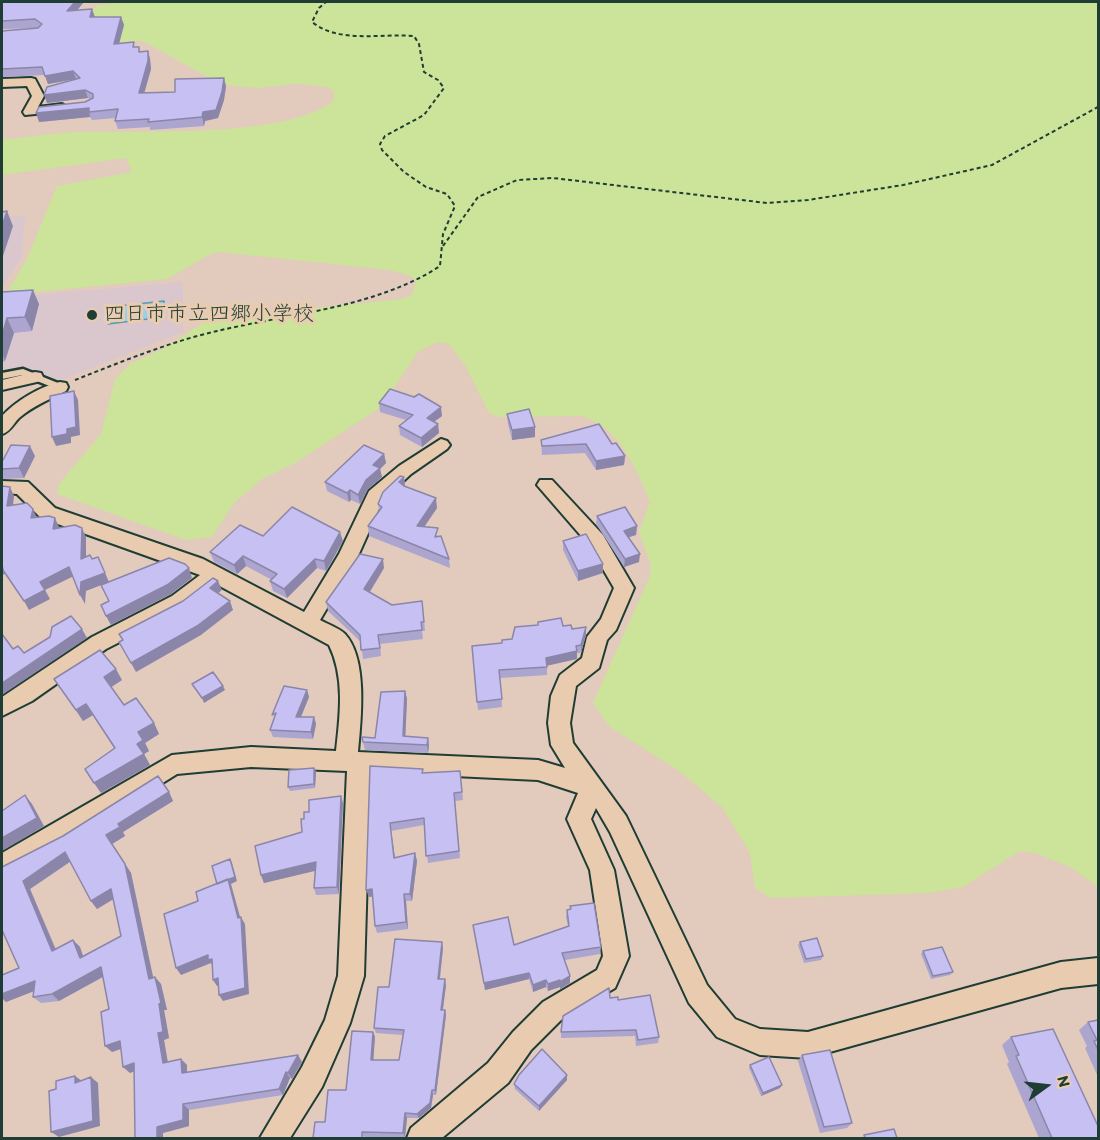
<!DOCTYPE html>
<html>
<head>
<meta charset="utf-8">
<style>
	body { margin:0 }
	#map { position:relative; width:1100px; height:1140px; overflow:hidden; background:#e2cabd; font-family:Itim,sans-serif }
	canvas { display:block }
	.frame { position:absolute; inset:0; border:3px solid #1f3d34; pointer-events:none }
	.north { position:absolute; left:1016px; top:1056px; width:60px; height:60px; -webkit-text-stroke:4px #e9ccb0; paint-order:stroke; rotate:75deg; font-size:16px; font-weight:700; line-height:24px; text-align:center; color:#1f3d34 }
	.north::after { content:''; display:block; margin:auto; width:21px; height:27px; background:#1f3d34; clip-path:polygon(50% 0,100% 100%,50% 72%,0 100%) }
</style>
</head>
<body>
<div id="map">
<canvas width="1100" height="1140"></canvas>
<div class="frame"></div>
<div class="north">N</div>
</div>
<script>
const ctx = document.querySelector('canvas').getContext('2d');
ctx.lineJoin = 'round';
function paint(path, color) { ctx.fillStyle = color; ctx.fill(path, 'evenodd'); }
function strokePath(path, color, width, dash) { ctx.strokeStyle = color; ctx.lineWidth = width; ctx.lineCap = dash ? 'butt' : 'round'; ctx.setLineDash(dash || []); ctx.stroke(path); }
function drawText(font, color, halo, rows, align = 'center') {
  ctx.font = font + ' Itim,"Klee One",sans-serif'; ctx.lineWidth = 6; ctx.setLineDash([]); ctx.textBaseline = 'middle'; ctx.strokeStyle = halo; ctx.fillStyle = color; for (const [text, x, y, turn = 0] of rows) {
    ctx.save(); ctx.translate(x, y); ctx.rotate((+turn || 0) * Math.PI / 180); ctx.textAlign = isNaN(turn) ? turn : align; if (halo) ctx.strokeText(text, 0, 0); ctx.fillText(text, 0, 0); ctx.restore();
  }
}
const built = new Path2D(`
	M26,215l-5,38 3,1 -22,34v-71z
	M183,282v50l-122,48 -36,-11 -23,3v-74z`);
const green = new Path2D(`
	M125,2h973v885l-26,-19 -36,-15 -16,-2 -57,36 -35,6 -157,5 -16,-10 -5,-35 -28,-46 -43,-36 -69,-44 -17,-24 57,-127 1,-11 -12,-33 11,-30c-14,-34 -31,-76 -69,-86l-82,1 -10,-4 -24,-48 -16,-21 -12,-2 -19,10 -37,55 -84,55 -35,17 -28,24 -22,34 -26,3 -129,-46 3,-11 41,-49 14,-55 16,-16 34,-15 44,-29 192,-20 11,-4 4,-14 -5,-5 -21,-6 -172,-18 -9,3 -42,24 -161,16 21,-36 30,-73 75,-14 -6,-14 -124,17v-35c25,-3 51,-7 77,-8 61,-2 206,7 254,-31l1,-9 -4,-4 -17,-3 -19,-1 -35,4 -26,-2 -20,-6 -70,-39 -26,1 -30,-17 8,-19z`);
const water = new Path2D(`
	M164,301v16l-56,7 2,-17z`);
const path = new Path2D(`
	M443,246l35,-49 39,-17 36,-2 214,25 41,-3 95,-15 89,-20 106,-58
	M75,380c46,-18 94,-38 142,-49 72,-17 161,-24 223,-65l3,-32 12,-28 -8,-12 -21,-7 -22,-15 -22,-22 -2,-6 5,-8 39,-21 20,-27 -6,-8 -14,-8 -5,-28 -5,-8c-33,-3 -74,8 -102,-14l7,-14 7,-6`);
const service = new Path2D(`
	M23,369l40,16 2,2 -5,3 -3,-1 -35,-14 -20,4v-6z`);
const minor = new Path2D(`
	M31,78l4,1 9,17 -6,11 24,-3 6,4 -2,3 -41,4 -2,-3 9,-16 -5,-10 -25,1v-8z
	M35,372l6,1 2,4 -2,4 -39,9v-10z
	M60,382l6,1 2,4 -2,4c-16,8 -33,15 -47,27 -6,6 -9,14 -17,16v-18c14,-15 37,-29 58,-34z
	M441,439l6,2 3,4 -3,4 -36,25 -28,26 -25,56 -38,64c7,4 19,8 25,14 23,25 16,86 13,118l180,8 27,8 -14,-23 -3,-22 3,-27 9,-21 22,-17 5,-21 14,-18 13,-31 -25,-43 -52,-60 3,-5h12l51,55 31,53 -18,42 -9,10 -8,28 -23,18 -6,37 3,20 53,73 81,169 28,34 25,10 48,3 253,-70 37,-4v26l-37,4 -253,70 -48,-3 -43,-18 -28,-34 -79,-171 -14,-24 -5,11 23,51 15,86 -14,32 -54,32 -30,30 -23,33 -66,55h-35l4,-10 77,-65 25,-31 30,-30 54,-32 6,-14 -13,-86 -23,-51 11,-26 -40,-13 -168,-8 -6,204 -14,47 -28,64 -32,51h-30l42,-71 23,-47 13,-44 9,-205 -96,-4 -74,7 -109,68 -66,34v-23l170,-98 79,-8 85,4c4,-35 9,-73 -7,-106l-113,-61 -30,24 -80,41 -74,52 -30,15v-19l90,-60 80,-41 28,-21 -159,-57 -24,-24 -15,-1v-12l26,1 27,26 148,51 101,53 35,-58 30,-63 30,-25z`);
const wall = new Path2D(`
	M2,2h82l-8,8 16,-1 2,8h27l3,8 -5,18 16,4h4l1,4h8l2,8 1,10 -7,24 31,-1 51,-6 -2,14 -6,18 -13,3 -1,5 -54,4v-3l-32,2 -3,-8 1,-3 -24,2 -2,-3 -51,5 51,-23 -2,-1 -41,5 29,-24 -28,5 -3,-9 -43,2v-46l37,-3 -37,1v1z
	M2,292l37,12 -7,27 -18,2 -9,28 -3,1z
	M379,403l63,13 -8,6 4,2 1,9 -17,14 -22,-12 -1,-9 7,-6 -26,-8z
	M507,414l28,23 -23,3 -4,-16z
	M541,440l71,4 13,12 -1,9 -28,5 -11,-17 -43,2z
	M384,454l2,9 -6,6 2,8 -14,12 -8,15 -9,-4 -2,2 -22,-11 -2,-9z
	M35,456l-11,22 -21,1 -1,-3v-16z
	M404,477l1,9 32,22 -13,19 15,10 10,22 1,9 -81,-32 -1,-10 11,-15 -1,-7z
	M597,516l40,10 -1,9 -8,2 11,25 -15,5 -28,-43z
	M263,536l80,5 -17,30 -9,-3 -30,30 -14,-7 -3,-10 2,-1 -26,-14 -9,8 -23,-12 -4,-10z
	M563,541l40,23v9l-25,8 -15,-31z
	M384,568l-14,24 22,13 30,-4 3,30h-3l1,8 -43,5 1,12 -18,3 -2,-17 -33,-31 -2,-9z
	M538,622l25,4 9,3 14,-2v8l-5,18h-4v6l-30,6v10l-47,3 2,29 -24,3 -6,-64 30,-3 10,-4 26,-14z
	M54,679l68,1 -11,7 13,18 30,18 5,11 -14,9 4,8 -5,3 6,11 -49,28 13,-45 -21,-33 -10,6z
	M307,690l2,7 -8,20h13l2,7 -3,15 -40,-2 -3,-7z
	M405,691l2,8 -2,38 23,1 1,8 -1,7 -63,-3 -2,-8 12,-4z
	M370,766l54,7 36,-2 3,29 -8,1 5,57 -32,5 -4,-38 -33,6 4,27 20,-5 2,8 -5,40h-6l2,28 -31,4 -2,-7 -2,-30 -4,1z
	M314,768l2,4 -1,16 -25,3 -2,-4z
	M169,792l4,9 -50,31 2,4 -13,8 19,29 22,105 2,-1 6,7 6,26h-3l5,28 -5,2 4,22 13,-3 6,6v7l111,-17 4,7 -10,17 -2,-1 -7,17 -94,15v16l-26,7 -29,-62 -4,2 -7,-6 -2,-18 -9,3 -3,-43 -6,-32 -44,24 -18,2 -8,-6 1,-6 -28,11 -4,-4v-23l17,-7 -17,-101zM70,862l21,39 6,8 16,-10 8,37 -38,20 -3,-9 -7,-7 -17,9 -26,-60z
	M343,803l-4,91 -23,1 -2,-7 1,-18 -51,13 -3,-8 41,-43 2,-13z
	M570,906l31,41 -1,7 -35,6 5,16v7l-10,6v-2l-12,4 -2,-4 -13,5 -4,-13 -44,11 -11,-58 40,13 54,-19 -2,-9 1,-7 3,-1z
	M800,942l23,14 -2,4 -17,3 -6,-18z
	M443,948l-3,31 6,6 -3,25h2l1,5 -10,80h-3l-2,13 -12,10h-12l-2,19h-40l-40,-15 21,-32 27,-58 2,5 -2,23h26l4,-25 -27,-2 -2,-5 15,-41z
	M923,951l30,21 -3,3 -19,4 -10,-25z
	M610,998l8,2 41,37 -1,6 -22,3 -1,-10 -74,2v-6z
	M1098,1020v57l-13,-29 2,-2 -8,-16 9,-8z
	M1011,1037l87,101h-59l-32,-74 2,-2 -7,-17z
	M802,1055l50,68 -5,5 -27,5 -22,-72z
	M750,1065l30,23 -19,8 -12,-28z
	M567,1075v5l-28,31 -24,-22 -1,-5z`);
const shadedWall = new Path2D(`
	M75,2h9l-14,17 -3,-8z
	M92,9l3,8h-5z
	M121,17l3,8 -7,27 -3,-8z
	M148,51l2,8 1,10 -9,32 -3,-8z
	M73,71l3,8 -28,5 -3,-8z
	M224,78l2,8 -2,14 -6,18 -13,3 -1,5 -2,-9 1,-5z
	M85,90l3,8 -41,5 -3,-8z
	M89,108l1,9 -51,5 -3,-9z
	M7,211l6,15 -11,33v-33z
	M33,290l6,14 -7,27 -7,-14z
	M7,318l7,15 -9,28 -3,-8v-17z
	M74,391l4,9 2,35 -9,2v6l-15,3 -4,-9 15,-8z
	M441,407l1,9 -14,10 -1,-8z
	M438,424l1,9 -17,14 -1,-9z
	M535,427v10l-23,3v-10z
	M30,446l5,10 -11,22 -5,-10z
	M384,454l2,9 -6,6 2,8 -14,12 -8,15 -2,-9 15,-30z
	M625,456l-1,9 -28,5v-9z
	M404,477l1,10 -6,-5z
	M10,487l4,9 -2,19 -5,-9z
	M350,490l1,10 -2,2 -2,-9z
	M436,498l1,10 -19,28 -1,-10z
	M33,509l4,9h-6z
	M55,518l4,9 -1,11 -5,-9z
	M637,526l-1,9 -13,4 1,-8z
	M82,528l4,9v31l-5,-9z
	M340,532l3,9 -17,30 -2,-10z
	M640,554l-1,8 -15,5 1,-8z
	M243,556l3,10 -9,8 -3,-9z
	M98,557l11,25 -23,9 -1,13 -5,-9 1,-13z
	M315,559l2,9 -30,30 -3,-9z
	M383,559l1,9 -18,30 -2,-9z
	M603,564v9l-25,8v-10z
	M2,565l6,8 -6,2z
	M69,567l5,9 -29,14 5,9 -21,11 -5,-9 16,-19z
	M189,568l3,10 -21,16 -60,31 -5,-9z
	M218,581l4,9 -9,7 -3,-9z
	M230,601l3,9 -32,25 -65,37 -5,-9z
	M586,627v8l-5,18v-8z
	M82,629l5,9 -85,57v-12z
	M577,651v8l-31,7v-8z
	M116,669l6,11 -12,8 -6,-11z
	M223,686l2,4 -21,13 -2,-5z
	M307,690l2,7 -11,27 -2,-7z
	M405,691l2,8 -2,46 -2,-9z
	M86,704l7,11 -10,6 -7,-11z
	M314,717l2,7 -3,15 -2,-7z
	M154,723l5,11 -14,9 4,8 -5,3 6,11 -49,28 -7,-10 43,-39 1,-12z
	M428,738l1,8 -1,7 -1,-8z
	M314,768l2,4 -1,16 -1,-4z
	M169,792l4,9 -50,31 2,4 -13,8 19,29 24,113 -6,-7 -43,-144 12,-11z
	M25,795l7,9 12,22 -42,25v-13z
	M341,796l2,7 -4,91 -2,-7z
	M390,823l1,8 5,34 -2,-7z
	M65,852l6,9 -41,28 29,69 -7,-7 -29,-70z
	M415,853l2,8 -5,40 -2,-7z
	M230,859l2,4 5,18 -6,3 11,40 -1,-7 4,7 4,70 -26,7 -4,-6v-106z
	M316,862l3,8 -55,13 -3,-8z
	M111,889l6,8 -20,12 -6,-8z
	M372,889l3,7 -6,1 -3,-7z
	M404,894l2,7 2,28 -2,-7z
	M73,940l7,7 6,18 -6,-7z
	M442,942l1,6 -4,37 -1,-6z
	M208,955l4,4 1,7 -2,-3 -30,12 -5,-7z
	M101,967l7,7 -49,27 -7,-7z
	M529,973v6l-44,11 -1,-7z
	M570,976v7l-10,6v-7z
	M155,977l6,7 6,26h-3l5,28 -5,2 5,30 -6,-7 -5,-30z
	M218,978l4,7 -5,1 -4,-6z
	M445,979l1,6 -4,30 -1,-5z
	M546,980v7l-13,5v-7z
	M560,980v7l-12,4v-7z
	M35,981l7,7 -36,14 -4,-4v-4z
	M445,1010l1,5 -10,80 -1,-5z
	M373,1032l2,5 -2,28 -2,-5z
	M120,1041l6,6 -14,5 -7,-6z
	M298,1055l4,7 -10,17 -4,-6z
	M181,1059l6,6v14l-5,-6z
	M134,1063l6,6 -10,4 -7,-6z
	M286,1072l4,6 -7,17 -4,-6z
	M567,1075v5l-28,31v-5z
	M75,1076l7,5 -7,2z
	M91,1077l7,6 2,43 -41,11 -8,-5z
	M782,1085l-2,3 -19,8 2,-3z
	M432,1090l1,5 -2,13 -12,10 -2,-4z
	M183,1104l6,6v16l-26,7v5h-6v-11z
	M405,1113l2,5 -2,19 -2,-4z`);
const building = new Path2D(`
	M2,2h73l-8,9 25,-2 -2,8h31l-7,27 20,-2 -1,5h6v5l9,-1v10l-9,32 36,-1v-13l49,-1 -2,14 -6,18 -13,2 -1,5 -54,5 1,-3 -34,2 3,-12 -29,3v-4l-53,5 3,-6 46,-5 8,-4v-4l-8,-4 -41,5 3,-8 33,-9 -7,-7 -28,5 -3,-9 -40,2v-38l36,-3 4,-4 -7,-5 -33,2z
	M7,211l-5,15v-14z
	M33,290l-8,27 -18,1 -5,18v-44z
	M390,389l24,8 5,-3 22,13 -14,11 11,6 -17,14 -22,-12 14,-11 -34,-12z
	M74,391l2,36 -9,2v5l-15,3 -2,-41z
	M529,409l6,18 -23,3 -5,-16z
	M599,424l13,20 4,-1 9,13 -29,5 -10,-17 -44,2 -1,-6z
	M11,445l19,1 -11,22 -17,1v-9h1z
	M364,445l20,9 -11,11 7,3 -14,12 -8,15 -8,-5 -3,3 -22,-11z
	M400,476l4,1 -5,5 5,4 32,12 -19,28 21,2 -3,9 6,-1 8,23 -81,-33 14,-19 -4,-3 5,-12z
	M2,486l8,1 -3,19 20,-3 6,6 -2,9 18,-2 6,2 -2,11 22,-4 7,3 -1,31 9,-4 2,4 6,-2 7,16 -24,9 -1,13 -11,-28 -29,15 5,8 -21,11 -21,-31 -1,-5z
	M292,507l48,25 -16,29 -9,-2 -31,30 -14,-8 7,-7 -34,-18 -9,9 -24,-13 30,-27 23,11z
	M625,507l12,19 -13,5 16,23 -15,5 -28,-43z
	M586,534l17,30 -25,7 -15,-30z
	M360,554l23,5 -19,30 28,16 30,-4 2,21h-3l1,8 -44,5 2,13 -19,2 -1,-15 -34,-33z
	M169,558l16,6 4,4 -22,17 -61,31 -5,-11 8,-4 -8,-16z
	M213,578l5,3 -8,7 20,13 -33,25 -66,37 -12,-21 4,-2 -4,-6 64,-33z
	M71,616l11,13 -80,54v-49l11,15 5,-3 6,7 26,-16 2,-10z
	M561,618l2,8 8,-1 1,4 14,-2 -5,18 -5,1 1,5 -31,7 1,9 -48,3 3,29 -25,3 -5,-56 30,-3v-3l10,-1 3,-12 23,-2v-3z
	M100,650l16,19 -12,8 20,28 12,-7 18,25 -16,9 5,8 -6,4 7,10 -50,29 -9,-14 30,-21 -29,-44 -10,6 -22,-31z
	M213,672l10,14 -21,12 -10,-14z
	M284,686l23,4 -11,27h18l-3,15 -41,-2 6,-17 -4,2z
	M405,691l-2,45 25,2 -1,7 -64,-3 -1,-5 13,1 6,-46z
	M370,766l53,3 -1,4 38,-2 2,21 -8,1 5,58 -33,5 -2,-38 -34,5 4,35 21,-5 -5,41h-6l2,28 -31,4 -3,-37 -6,1z
	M314,768v16l-26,3 1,-17z
	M158,776l11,16 -51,32 2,3 -14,8 19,29 24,115 6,-2 6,26 -2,1 4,28 -5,1 5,30 18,-4 1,14 116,-18 -10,18 -2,-1 -7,17 -96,15v16l-26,7v11h-22l-1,-75 -11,4 -3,-26 -15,5 -4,-34 8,-3 -8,-42 -49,27 -19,3 2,-16 -33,13v-19l17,-7 -17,-38v-63l61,-31zM65,852l26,49 20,-12 10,47 -41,22 -7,-18 -21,11 -29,-70z
	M25,795l12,23 -35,20v-27z
	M341,796l-4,91 -23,1 2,-26 -55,13 -6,-29 47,-14 -1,-13h3v-7h5v-12z
	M230,859l5,18 -18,7 -5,-18z
	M228,879l10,39 3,-1 4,71 -26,7 -1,-17 -5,2 -1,-21 -4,1v-5l-32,13 -12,-54 34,-13 -2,-9z
	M594,903l7,44 -39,6 8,23 -10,6v-2l-12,4 -2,-4 -13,5 -4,-12 -45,10 -11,-58 35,-8 6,28 55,-19 -2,-16 4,-1 -1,-3z
	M817,938l6,18 -17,3 -6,-17z
	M395,939l47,3 -4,37h7l-4,31h4l-10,80h-3l-2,13 -13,11 -12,-1 -2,20 -41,-1v6h-49l2,-16h10l3,-32h18l6,-59 21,1 -2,28h28l5,-30 -30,-2 4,-41h11z
	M942,947l11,25 -20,4 -10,-25z
	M609,988l1,10 8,-1v3l32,-5 9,42 -21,3 -2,-10 -75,2 2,-16z
	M1098,1020v30l-4,-9 3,-1 -9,-18z
	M1053,1029l45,97v12h-46l-36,-82 3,-1 -8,-18z
	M542,1049l25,26 -28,31 -25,-22 5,-9z
	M830,1050l22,73 -28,4 -22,-72z
	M769,1057l13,28 -19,8 -13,-28z
	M75,1076v7l16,-6 2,44 -42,11 -2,-41 7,-2v-8z
	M894,1129l3,9h-32l-1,-3z`);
const markers = [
	[92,315,6,"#1f3d34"]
];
const poiNames = [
	["四日市市立四郷小学校",104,315]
];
paint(built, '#dac7cd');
paint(green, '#cce499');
paint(water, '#92d1f3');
strokePath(water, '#6496a7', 1.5);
strokePath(service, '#1f3d34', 5);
strokePath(minor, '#1f3d34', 4);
strokePath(path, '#1f3d34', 2, [4, 3]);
paint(service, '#e9ccb0');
paint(minor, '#e9ccb0');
paint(wall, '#aba5d0');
paint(shadedWall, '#8b86a9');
paint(building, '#c7c0f2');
strokePath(building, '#8b86a9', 1.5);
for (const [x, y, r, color] of markers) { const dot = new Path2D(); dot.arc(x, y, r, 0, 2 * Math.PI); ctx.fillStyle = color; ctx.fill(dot); strokePath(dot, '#e9ccb0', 2); }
drawText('21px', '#1f3d34', '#e9ccb0', poiNames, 'left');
</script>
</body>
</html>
